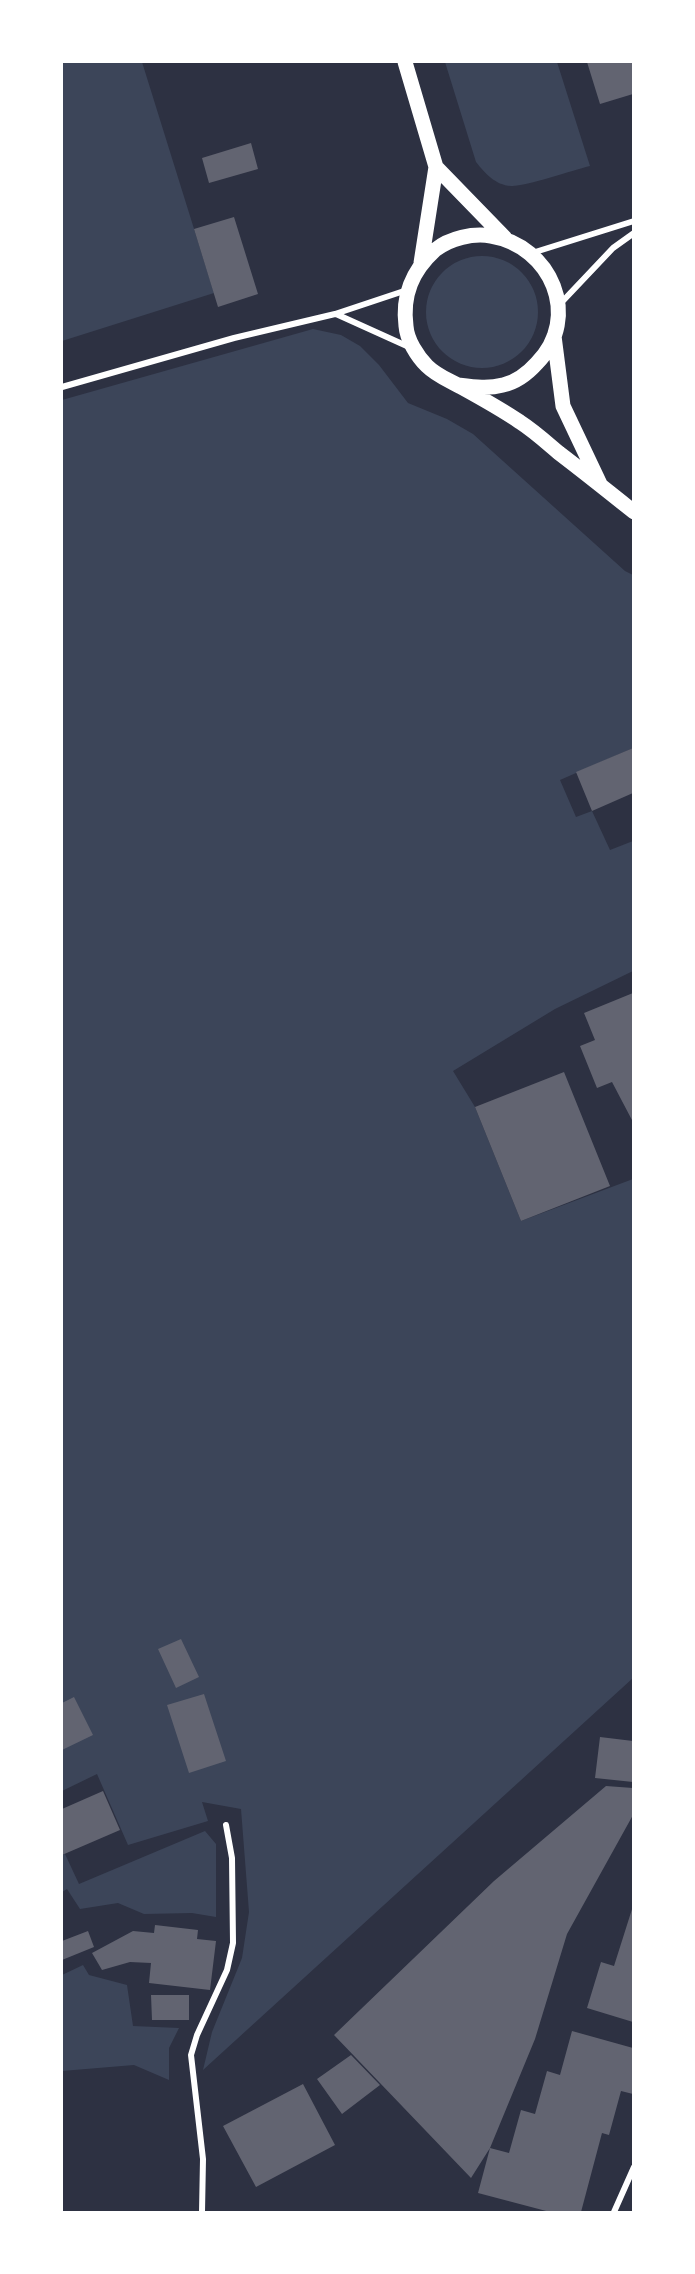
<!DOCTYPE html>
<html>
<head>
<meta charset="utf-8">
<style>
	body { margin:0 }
	#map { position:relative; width:695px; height:2274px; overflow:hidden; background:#2d3142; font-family:Overpass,sans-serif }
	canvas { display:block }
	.frame { position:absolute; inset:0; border:63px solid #fff; pointer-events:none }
</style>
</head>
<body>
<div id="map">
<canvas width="695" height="2274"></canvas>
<div class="frame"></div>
</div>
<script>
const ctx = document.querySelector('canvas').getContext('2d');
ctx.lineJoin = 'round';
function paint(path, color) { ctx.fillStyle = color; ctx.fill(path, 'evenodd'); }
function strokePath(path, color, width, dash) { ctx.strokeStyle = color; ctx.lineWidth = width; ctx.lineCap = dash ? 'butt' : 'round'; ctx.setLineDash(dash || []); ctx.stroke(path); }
const green = new Path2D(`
	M62,62h80l72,231 -152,48z
	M445,62h112l33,104c-16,4 -67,21 -79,20 -16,-1 -26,-13 -35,-24z
	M426 312a56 56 0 1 1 112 0a56 56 0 1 1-112 0Z
	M313,329l28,6 19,11 19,19 29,38 39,16 26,15 152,137 8,4v173l-73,32 16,37 16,-6 18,39 23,-9v130l-78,38 -102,62 22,36 46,114 112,-42v499l-430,392 9,-38 30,-74 7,-46 -8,-103 -39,-7 6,19 -80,24 -31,-71 -35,17v-1391z
	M205,1831l11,13v73l-24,-4 -48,1 -26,-11 -38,6 -13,-20 -5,3v-37l3,-1 14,30z
	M83,1965l6,10 38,10 6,41 46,2 -10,20v32l-35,-15 -72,6v-96z`);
const building = new Path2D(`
	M587,62h46v32l-33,10z
	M251,143l7,26 -49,14 -7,-25z
	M234,217l24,77 -40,13 -24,-78z
	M633,748v45l-41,18 -16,-39z
	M633,993v129l-21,-40 -15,6 -17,-42 15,-6 -11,-27z
	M564,1072l46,114 -89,35 -46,-114z
	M181,1639l18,38 -23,11 -18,-39z
	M204,1694l22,67 -37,12 -22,-68z
	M74,1697l19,38 -31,15v-47z
	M600,1737l33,4v41l-38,-4z
	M606,1786l27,2v27l-66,119 -32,105 -45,109 19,5 12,-43 14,4 12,-43 13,4 12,-44 61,17v46l-12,-3 -12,44 -7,-2 -21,79h-31l-72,-19 12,-45 -19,30 -137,-143 160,-154z
	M103,1791l17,39 -58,25v-46z
	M633,1906v116l-46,-14 14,-46 13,4z
	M155,1925l43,5 -1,9 19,2 -6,49 -61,-7 2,-20 -21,-1 -28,8 -10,-17 41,-22 21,2z
	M88,1931l6,16 -32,13v-19z
	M151,1995h38v25h-37z
	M351,2055l29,30 -38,29 -25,-35z
	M303,2084l32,61 -79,42 -33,-61z`);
const minor = new Path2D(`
	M532,253l102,-32
	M560,304l53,-56 21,-15
	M336,314l73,33
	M62,387l172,-49 101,-24 72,-24
	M202,2212l1,-53 -12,-104 6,-20 30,-65 6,-27 -1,-85 -6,-33
	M614,2212l20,-45`);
const primary = new Path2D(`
	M405,62l31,105 -15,96
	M436,167l69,71
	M554,336l9,70 37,78
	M458,385c16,2 30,4 45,0 14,-3 25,-12 34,-22 45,-46 14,-117 -46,-127 -18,-3 -41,2 -56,14 -23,21 -33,45 -29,76 1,14 11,30 21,40 10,10 22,14 34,21 20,11 40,22 59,35 14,9 26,20 39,31 25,19 50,39 75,59`);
paint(green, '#3c4559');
paint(building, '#626471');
strokePath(minor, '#fff', 6);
strokePath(primary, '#fff', 15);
</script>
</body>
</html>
